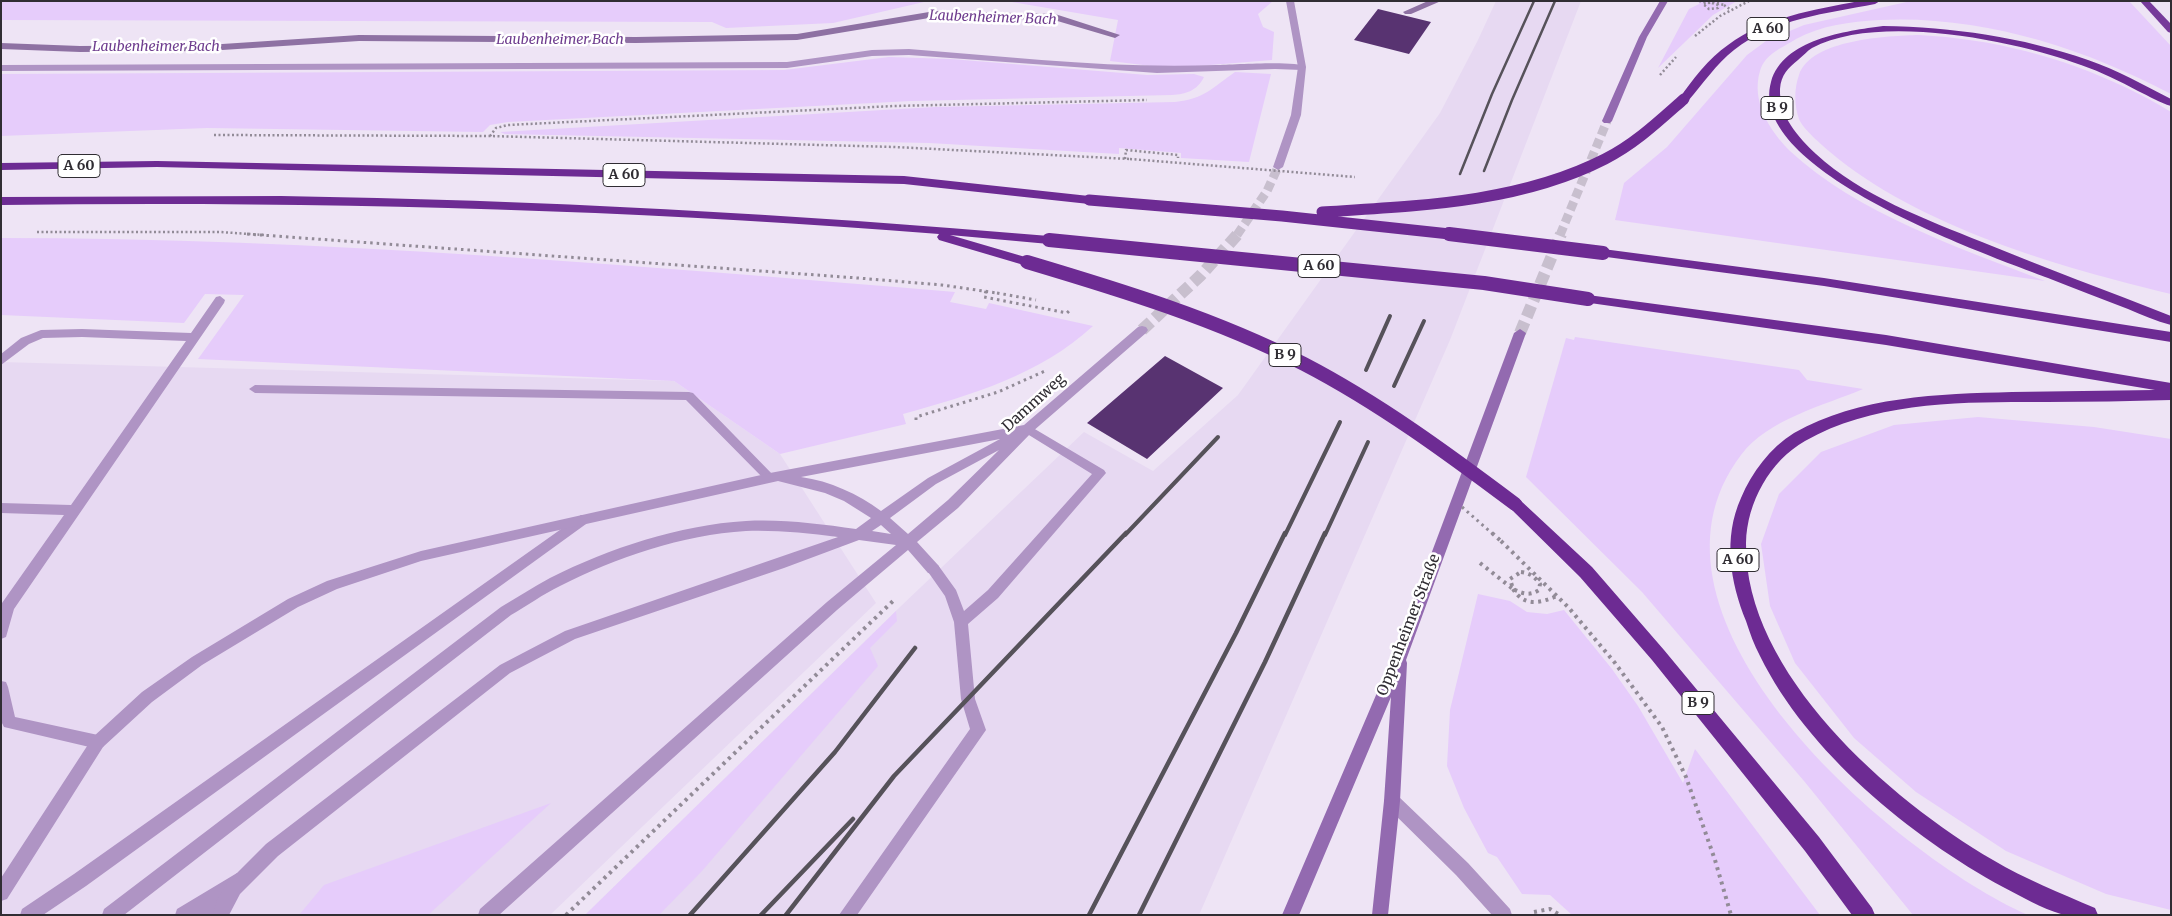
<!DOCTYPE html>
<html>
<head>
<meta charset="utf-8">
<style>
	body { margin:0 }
	#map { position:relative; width:2172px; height:916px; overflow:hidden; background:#eee4f5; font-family:Merriweather,serif }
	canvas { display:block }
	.frame { position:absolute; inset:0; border:2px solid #302d33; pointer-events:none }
</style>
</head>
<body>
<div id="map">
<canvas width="2172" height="916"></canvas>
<div class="frame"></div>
</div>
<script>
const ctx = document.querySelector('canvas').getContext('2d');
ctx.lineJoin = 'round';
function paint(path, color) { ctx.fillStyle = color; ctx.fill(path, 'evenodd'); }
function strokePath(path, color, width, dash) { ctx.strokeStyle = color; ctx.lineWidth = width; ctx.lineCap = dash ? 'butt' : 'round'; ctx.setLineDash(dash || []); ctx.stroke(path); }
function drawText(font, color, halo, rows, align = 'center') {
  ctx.font = font + ' Merriweather,serif'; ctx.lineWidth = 5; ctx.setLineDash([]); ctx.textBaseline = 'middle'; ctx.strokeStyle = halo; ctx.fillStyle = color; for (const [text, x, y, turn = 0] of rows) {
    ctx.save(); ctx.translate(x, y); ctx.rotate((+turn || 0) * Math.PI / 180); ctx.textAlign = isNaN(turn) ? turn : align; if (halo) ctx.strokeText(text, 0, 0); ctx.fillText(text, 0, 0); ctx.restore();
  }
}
const built = new Path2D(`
	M1496,1h85l-131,339 -251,575h-614l316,-309 183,-174 69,39 85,-76 202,-282 38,-73z
	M1,362l673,19 106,73 96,149 -326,312h-549z`);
const green = new Path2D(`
	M1,1h948l-25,1 -91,21 -107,5 -14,-6 -711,-2z
	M1006,1h267l-15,13 5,13 11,5 -2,28 -74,6h-47l-41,-5 8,-41z
	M1700,1h37l-24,14 -55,53 31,-59 10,-5z
	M1911,1h218l42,45v48c-89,-47 -191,-79 -292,-74 -29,2 -57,5 -83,19 -14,9 -31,15 -36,32 -9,30 9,59 30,80 66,62 172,98 255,130l-430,-61 9,-37 43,-36 80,-92 19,-14 38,-16z
	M1919,35c73,4 141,21 208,53 14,7 30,15 44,24v182c-112,-27 -252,-67 -341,-142 -8,-7 -27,-23 -31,-33 -5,-14 -5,-30 0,-44 12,-36 89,-39 120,-40z
	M889,57l62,2 196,16 47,-1 10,3c-7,14 -18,17 -32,18l-261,6 -403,21 -18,3 -7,7 -276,-4 -206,8v-62l783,-4z
	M1235,72l36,2 -22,88 -68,-4v-5l-62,-5v6l-190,-11 -424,-9 -5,-2 435,-25 240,-5c29,-3 37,-14 60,-30z
	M1,238c319,0 637,28 954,54l-5,10 36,7 3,-6 104,23c-53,49 -122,69 -190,88l3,10 -126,30 -106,-73 -476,-22 46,-64 -39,-1 -21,29 -183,-8z
	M1575,337l224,33 8,10 56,9c-40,17 -95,30 -122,66 -124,163 153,400 287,460h-115l-109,-134 -162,-189 -116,-115 40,-139 8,2z
	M1978,417l116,10 77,12v471l-65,-16 -100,-43 -90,-59 -62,-54 -59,-75 -25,-57 -9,-62 18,-50 42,-42 73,-27z
	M1478,594l32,7 17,11 20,2 17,-4 48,59 26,37 45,77 12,-34 125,166h-248l-22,-20 -28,-1 -25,-37 -9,-4 -24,-45 -17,-42 3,-56z
	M896,611l1,10 -27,27 8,18 -176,205 -43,44h-74z
	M551,803l-123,112h-129l25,-30z`);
const stream = new Path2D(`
	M1428,1h13l-30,13h-6l-2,-2z
	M935,11l120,3 65,21 -5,3 -61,-18 -119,-3 -138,23 -161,3 -277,-2 -152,10 -127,1 -79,-3v-6l79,3 127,-1 152,-10 277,2 161,-3z`);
const building = new Path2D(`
	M1378,9l53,13 -22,32 -55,-14z
	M1165,356l58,32 -76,71 -60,-36z`);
const minorTunnelFar1 = new Path2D(`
	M1237,235l30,-44 11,-24`);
const minorTunnel = new Path2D(`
	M1142,330l59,-55 37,-41`);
const secondaryTunnelFar1 = new Path2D(`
	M1560,235l47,-114`);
const secondaryTunnel = new Path2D(`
	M1520,333l41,-99`);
const pathFar2 = new Path2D(`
	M1699,1l13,2
	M1724,5l7,5
	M1695,36l25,-20 29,-15
	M1660,75l16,-18
	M214,135l275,1 406,11 235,12
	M490,136l6,-8 12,-3 386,-19 253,-6
	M1125,159l1,-9 52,5v3
	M37,232h183l44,3`);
const pathFar1 = new Path2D(`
	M247,234l611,44 84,7 55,8
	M986,291l-2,6 83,16 2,-2
	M916,420v-3l82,-25 47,-21`);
const path = new Path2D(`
	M1501,541l68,67 46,55 47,64 24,50 29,83 16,55
	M1480,563l33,26
	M1521,572c9,1 14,5 19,12l-1,6c-9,6 -16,4 -26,-1l-3,-10z
	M1513,589c11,18 27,14 44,7
	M1534,912l16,-3 10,6
	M566,915l327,-314`);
const service = new Path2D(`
	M909,49c102,8 205,20 307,16 16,0 81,-5 90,2l-4,3 -27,-1 -118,4 -248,-18 -37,1 -85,12 -786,3v-6l786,-3 85,-12z
	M220,296l5,4 -1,3 -210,306 -8,28 -5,2 1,-36 62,-88 -63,-2v-10l70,2 115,-164 -104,-4 -39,1 -14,6 -28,21v-11l20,-16 20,-8 41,-1 109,4 25,-36z
	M255,385l434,7 4,1 83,85 -2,3h-8l-80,-81 -431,-7 -6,-4z
	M1028,425l76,45 2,3 -108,125 -30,26 7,75 11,31 -129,185h-18l131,-186 -9,-30 -7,-77 -9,-26 -19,-27 2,-4 5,-1 5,1 18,25 8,21 24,-21 104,-116 -68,-42 -2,-3 2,-3z
	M581,515l5,1 2,4 -2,4 -500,362 -43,29h-23l2,-6 52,-35z
	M1,681l5,1 2,5 7,30 83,18 5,2 3,5 -3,5 -5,2 -94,-22 -3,-6z
	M1392,794l6,2 70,67 42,46 2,6h-20l-36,-40 -70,-69 -2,-5 2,-5z
	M237,873l6,2 2,6 -2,6 -18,11 -2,8 -9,9h-39l2,-6z`);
const minor = new Path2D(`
	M1286,1h8l12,66 -5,48 -18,52 -5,3 -5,-3 18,-52 7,-48z
	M1142,326l4,1 2,3 -2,3 -114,99 -74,76 -41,34 21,23 2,4 -2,4 -5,1 -5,-1 -20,-23 -71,60 -338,305h-21l2,-6 347,-307 69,-57 -37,-5 -75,28 -209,71 -65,34 -232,183 -38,38 -11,21h-17l5,-15 11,-18 38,-38 234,-179 65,-34 273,-94c-31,-4 -61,-7 -92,-6 -64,4 -129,26 -186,55 -17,8 -33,20 -49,29l-387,300h-22l2,-6 397,-302c17,-10 32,-20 49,-29 60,-30 129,-53 196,-57 37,-2 74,3 110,8l15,-11 -27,-17 -19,-8 -47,-12 -357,80 -84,28 -39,18 -96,58 -50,37 -49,45 -96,152 -6,2v-23l92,-141 49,-45 50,-35 96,-58 39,-18 94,-30 349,-78 254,-48 114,-98zM1000,439l-72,39 -47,33c-23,-17 -51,-30 -80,-34zM999,450l-51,50 -40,34 -18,-16 46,-34zM881,525l10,9 -19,-3z`);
const secondary = new Path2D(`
	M1660,1h8l-21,36 -35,84 -2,2h-6l-2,-2 37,-84z
	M1520,329l6,4 -120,327 1,3 -7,138 -12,114h-16l12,-114 7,-104 -92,218h-17l112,-262 120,-320z`);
const trunk = new Path2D(`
	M2140,1h9l22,23v9l-3,-1z`);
const motorway = new Path2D(`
	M1859,1h21l-5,3c-47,9 -102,15 -141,46 -18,14 -31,34 -46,51l-4,1 -5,-3c13,-19 30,-41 49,-54 37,-28 86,-35 131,-44z
	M1883,26c69,1 139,11 205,34 29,10 56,25 83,39v7c-11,-3 -22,-10 -33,-15 -18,-10 -37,-19 -57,-26 -68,-25 -203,-52 -269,-17 -5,3 -9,8 -14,12 -10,8 -17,15 -18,29 -1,27 18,48 36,65 46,42 109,65 166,88 63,26 126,49 189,74v9c-15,-4 -29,-10 -43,-16 -27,-10 -54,-21 -80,-31 -62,-24 -302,-107 -277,-196 12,-43 75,-51 112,-56z
	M157,161l747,15 185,20 6,4 -6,4 -185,-20 -747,-17 -156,3v-7z
	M281,196c257,4 512,18 768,40l6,4 -6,4 -99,-9 82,24 1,3 -1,3 -5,1 -88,-26 -2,-3 2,-3c-313,-25 -623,-33 -938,-29v-8z
	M1603,249l221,29 347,54v10l-347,-56 -225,-30 -2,-3 2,-3z
	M1588,295l298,40 285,48v17c-41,1 -83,2 -124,2 -80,0 -170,-2 -242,39 -35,20 -58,61 -59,102 -2,130 144,257 247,317 32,19 67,33 102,48l3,7c-11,0 -26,1 -37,-1 -20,-6 -39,-17 -58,-27 -92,-50 -196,-135 -243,-231 -6,-11 -10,-23 -14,-35 -16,-39 -23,-83 -5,-123 11,-26 29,-50 53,-65 65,-37 145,-39 218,-41 47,-1 95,-1 143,-2l-269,-45 -303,-43 -2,-3 2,-3z
	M1515,498l5,2 72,67 72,83 155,187 53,71 3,7h-23l-47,-64 -153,-191 -72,-83 -70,-69 -3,-4 3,-4z`);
const railFar2 = new Path2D(`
	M1484,171l28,-71 43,-99
	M1460,174l32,-80 42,-93`);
const railFar1 = new Path2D(`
	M1366,370l24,-54
	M1394,386l30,-65
	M1125,535l93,-98
	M1285,535l55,-113
	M1325,535l43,-93`);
const rail = new Path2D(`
	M690,915l145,-163 80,-104
	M761,915l92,-96
	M786,915l108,-139 232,-243
	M1089,915l147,-282 49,-100
	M1139,915l126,-253 60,-129`);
const pathBridgeFar2 = new Path2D(`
	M1712,3l6,2v3l-9,1 -6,-5 11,-2 10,3
	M1130,159l225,18`);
const pathBridgeFar1 = new Path2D(`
	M997,293l39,7
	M1462,507l32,28`);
const pathBridge = new Path2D(`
	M1492,533l9,8`);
const motorwayBridgeFar1 = new Path2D(`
	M1089,200l193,16 177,19
	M1322,212c95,-6 197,-9 283,-53 30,-15 54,-38 79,-60`);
const motorwayBridge = new Path2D(`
	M1449,234l154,19
	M1049,240l435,43 104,16
	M1027,262c94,28 189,57 277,102 75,39 143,89 211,140`);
const farWaternames = [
	["Laubenheimer Bach",993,18,2],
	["Laubenheimer Bach",560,40],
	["Laubenheimer Bach",156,47]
];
const shields = [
	[1768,29,42],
	[1777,108,32],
	[79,166,42],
	[624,175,42],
	[1319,266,42],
	[1285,355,32],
	[1738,560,42],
	[1698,703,32]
];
const shieldNames = [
	["A 60",1768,29],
	["B 9",1777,108],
	["A 60",79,166],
	["A 60",624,175],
	["A 60",1319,266],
	["B 9",1285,355],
	["A 60",1738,560],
	["B 9",1698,703]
];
const streetNames = [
	["Dammweg",1034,403,-42],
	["Oppenheimer Straße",1409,625,-69]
];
paint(built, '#e7d9f2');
paint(green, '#e6ccfb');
paint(stream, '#8e71a3');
paint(building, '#583371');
strokePath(minorTunnelFar1, '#c8bfce', 9, [9, 4.5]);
strokePath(minorTunnel, '#c8bfce', 12, [12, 5.5]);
strokePath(secondaryTunnelFar1, '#c8bfce', 9, [9, 4.5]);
strokePath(secondaryTunnel, '#c8bfce', 12, [12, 5.5]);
strokePath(pathFar2, '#928b97', 2.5, [2, 2.5]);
strokePath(pathFar1, '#928b97', 3, [2.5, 4]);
strokePath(path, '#928b97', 4, [3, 4.5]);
paint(service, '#af94c4');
paint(minor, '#af94c4');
paint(secondary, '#936ab0');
paint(trunk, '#763a9a');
paint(motorway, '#6d2b93');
strokePath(railFar2, '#56525a', 2.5);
strokePath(railFar1, '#56525a', 4);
strokePath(rail, '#56525a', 4.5);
strokePath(pathBridgeFar2, '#928b97', 2.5, [2, 2.5]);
strokePath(pathBridgeFar1, '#928b97', 3, [2.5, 4]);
strokePath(pathBridge, '#928b97', 4, [3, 4.5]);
strokePath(motorwayBridgeFar1, '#6d2b93', 11);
strokePath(motorwayBridge, '#6d2b93', 14);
drawText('italic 14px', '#6e3c8e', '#fff', farWaternames);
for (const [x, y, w] of shields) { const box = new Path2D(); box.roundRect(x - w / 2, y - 11.5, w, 23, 4); ctx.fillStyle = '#fff'; ctx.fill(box); strokePath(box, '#302d33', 1); }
drawText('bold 14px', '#302d33', null, shieldNames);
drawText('15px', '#302d33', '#fff', streetNames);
</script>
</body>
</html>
